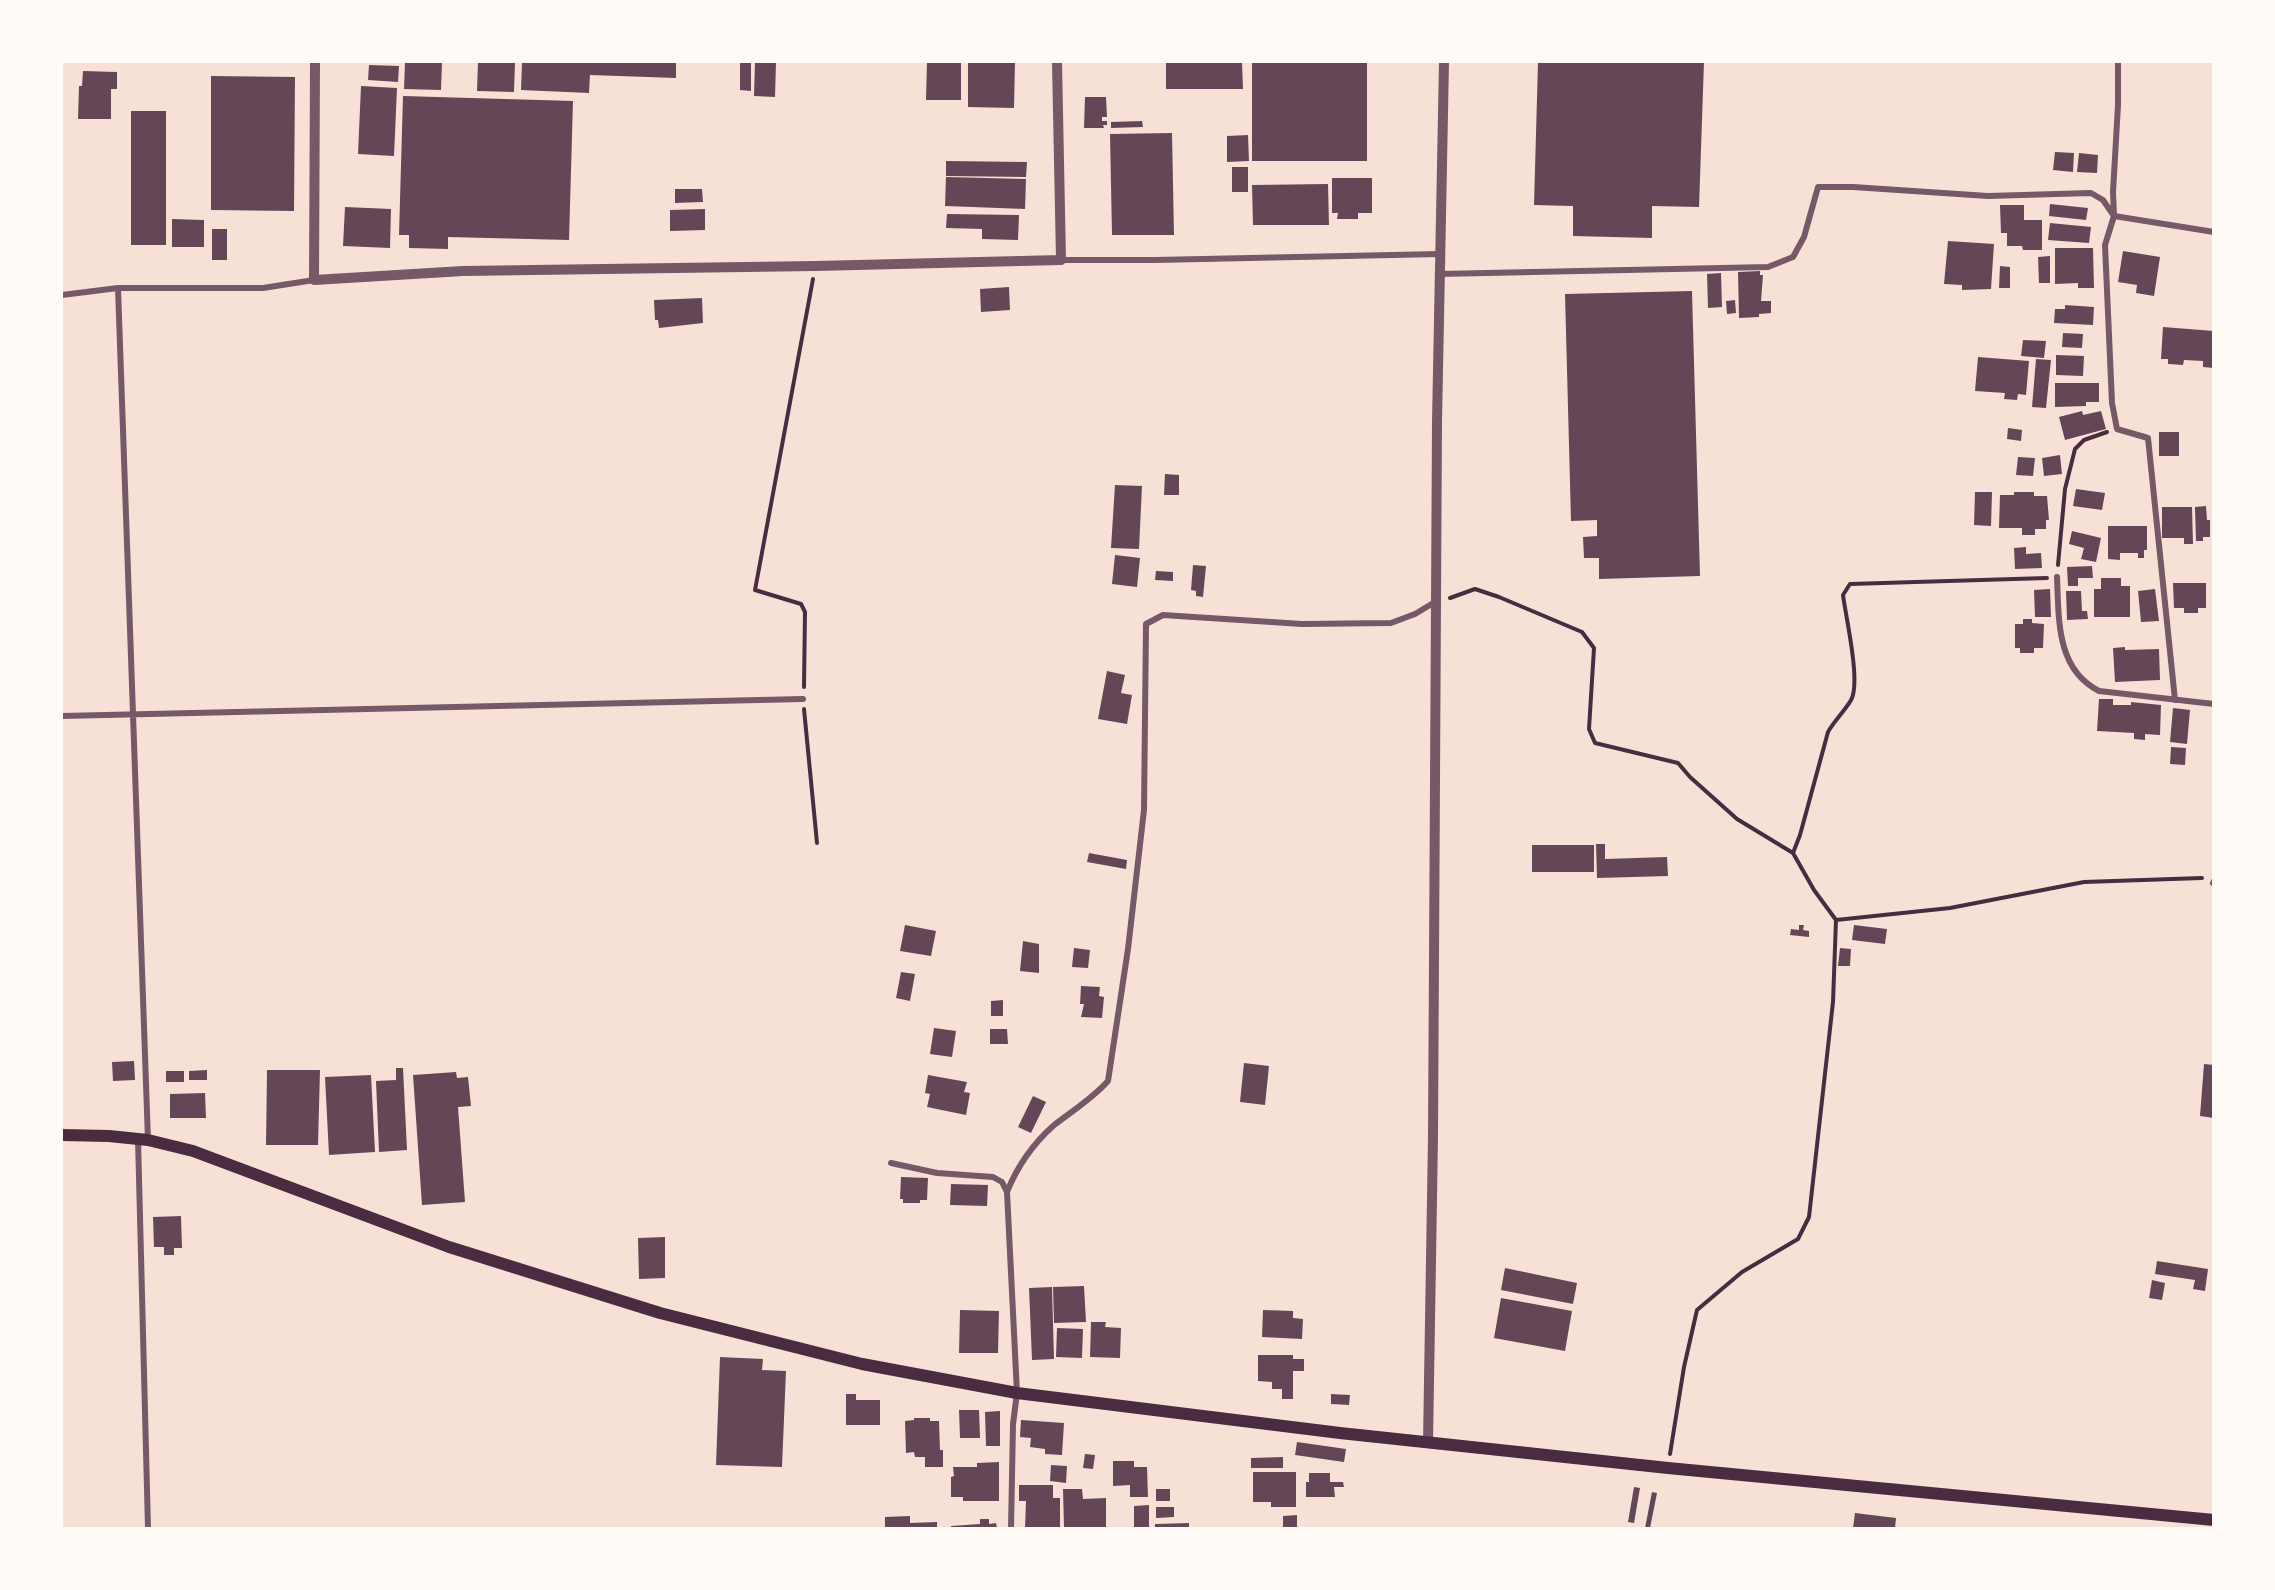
<!DOCTYPE html>
<html>
<head>
<meta charset="utf-8">
<style>
	body { margin:0 }
	#map { position:relative; width:2275px; height:1590px; overflow:hidden; background:#f7e1d7; font-family:"Roboto Serif",serif }
	canvas { display:block }
	.frame { position:absolute; inset:0; border:63px solid #fffaf5; pointer-events:none }
</style>
</head>
<body>
<div id="map">
<canvas width="2275" height="1590"></canvas>
<div class="frame"></div>
</div>
<script>
const ctx = document.querySelector('canvas').getContext('2d');
ctx.lineJoin = 'round';
function paint(path, color) { ctx.fillStyle = color; ctx.fill(path, 'evenodd'); }
function strokePath(path, color, width, dash) { ctx.strokeStyle = color; ctx.lineWidth = width; ctx.lineCap = dash ? 'butt' : 'round'; ctx.setLineDash(dash || []); ctx.stroke(path); }
const building = new Path2D(`
	M405,62h37l-1,28 -37,-1z
	M478,62h37l-1,30 -37,-1z
	M522,62h154v16l-86,-3 -1,18 -68,-3z
	M740,62h11v29l-11,-1z
	M755,62h21l-1,35 -21,-1z
	M927,62h34v38h-35z
	M968,62h47l-1,46 -46,-1z
	M1166,62h76l1,27h-77z
	M1252,62h115v99h-115z
	M1538,62h166l-5,145 -47,-1v32l-79,-2v-30l-39,-1z
	M369,65l30,1 -1,16 -30,-2z
	M83,71l34,1v17h-6v30h-33l1,-33h3z
	M211,76l84,1 -1,134 -83,-1z
	M361,86l36,2 -3,68 -36,-2z
	M403,96l170,5 -4,139 -121,-3v12l-39,-1v-13h-10z
	M1085,97h21l1,20h-5v4h5v4h-4l1,3h-20z
	M131,111h35v134h-35z
	M1142,121l1,6 -32,1v-6z
	M1172,133l2,102h-62l-2,-101z
	M1248,135l1,26 -22,1v-26z
	M2055,152l19,1 -1,19 -20,-2z
	M2079,153l19,2 -1,18 -20,-1z
	M946,161l81,1 -1,15 -80,-1z
	M1232,167h16v25h-16z
	M946,177l80,2 -1,30 -80,-3z
	M1332,178h40v35h-14v6h-21l1,-6h-6z
	M1328,184l1,41h-76l-1,-40z
	M675,189h27l1,13 -28,1z
	M2050,204l38,4 -2,12 -37,-4z
	M2000,205h24v15h18v30h-19l-1,-4h-15v-13h-6z
	M345,207l46,2 -1,39 -47,-2z
	M705,209v21l-35,1v-21z
	M947,214l72,1 -1,25 -36,-1v-10l-36,-1z
	M172,219l32,1v27h-32z
	M2050,223l41,4 -2,16 -41,-3z
	M212,229h15v31h-15z
	M1948,241l46,3 -3,45 -29,1v-5l-18,-1z
	M2055,248h38l1,40h-16v-5l-23,1z
	M2123,251l37,6 -6,39 -18,-3 1,-8 -19,-3z
	M2050,256v27h-11l-1,-26z
	M2000,266l10,1v21h-11z
	M1760,271v4h3l-2,26h10v12l-12,1v3l-20,1 -1,-46z
	M1721,273l1,34 -14,1 -1,-34z
	M1009,287l1,23 -29,2 -1,-23z
	M1692,291l8,285 -101,3v-21h-15l-1,-21 14,-1v-16l-26,1 -6,-227z
	M702,298l1,25 -44,5 -1,-8h-3l-1,-20z
	M1735,300l1,13 -9,1 -1,-13z
	M2065,305l29,2 -1,18 -39,-2 1,-14h10z
	M2163,327l51,4v37l-11,-1v-6l-19,-1 -1,5 -15,-1v-5h-7z
	M2063,333l20,1 -1,14 -20,-1z
	M2023,340l23,1 -2,17 -23,-2z
	M2056,355l28,1 -1,20 -27,-1z
	M1978,357l51,4 -3,34 -8,-1 -1,6 -13,-1 1,-6 -30,-2z
	M2036,359l15,1 -5,48 -14,-1z
	M2055,383h44v19h-13v4l-31,1z
	M2082,411l1,4 18,-4 5,18 -41,11 -6,-23z
	M2008,428l14,2 -1,11 -14,-2z
	M2159,432h20v24h-20z
	M2060,455l2,19 -18,2 -2,-18z
	M2018,457l17,1 -2,18 -17,-1z
	M1165,474l14,1v20h-15z
	M1115,485l27,1 -3,63 -28,-1z
	M2076,489l29,4 -3,17 -29,-4z
	M1975,492h17l-1,34 -17,-1z
	M2014,492h20v4h13l2,24h-3v9h-11v6h-13v-7h-23l1,-33h14z
	M2206,506l1,14h3v17h-7v4h-7l-1,-34z
	M2162,507h30l1,37h-9v-6h-22z
	M2108,526h39v24h-3v8h-6v-5h-18v7l-12,-1z
	M2072,531l29,7 -5,24 -15,-3 3,-11 -15,-4z
	M2026,547v7l15,-1 1,15 -27,1 -1,-21z
	M1115,555l25,3 -3,29 -25,-3z
	M1193,565l13,1 -3,31 -7,-1v-5l-5,-1z
	M2092,566l1,12h-15v8h-10l-1,-19z
	M1156,571l17,1v9l-18,-1z
	M2101,578h20v8h9v31h-36v-28h7z
	M2173,583h33v25h-8v5h-14v-5h-10z
	M2050,589l1,28h-16l-1,-27z
	M2155,589l4,32 -18,1 -3,-31z
	M2066,591h15l1,20h5l1,8 -21,1z
	M2023,619h9v4l12,1 -1,24h-9v5h-14v-5h-5v-24h8z
	M2125,647v3l34,-1 1,31 -45,2 -2,-34z
	M1107,671l18,4 -4,18 11,2 -5,29 -29,-5z
	M2099,699h14v6h18v-3l30,3 -1,30 -15,-1v6l-11,-1v-6l-37,-2z
	M2173,708l17,2 -3,34 -17,-2z
	M2171,747l15,1 -1,17 -15,-1z
	M1596,844h9v15l62,-2 1,19 -71,2z
	M1532,845h62v27h-62z
	M1089,853l38,7 -1,9 -39,-7z
	M905,925l31,6 -5,25 -31,-5z
	M1799,925h5l-1,5 6,1v6l-19,-2 1,-6 8,1z
	M1854,925l33,4 -2,15 -33,-4z
	M1023,941l16,3v29l-19,-2z
	M1074,948l16,2 -2,18 -16,-1z
	M1840,948l11,1 -1,17h-12z
	M901,972l14,2 -5,27 -14,-3z
	M1081,986l19,1 -1,9 5,1 -2,21 -21,-1 3,-13h-4z
	M1003,1000v16h-12v-15z
	M934,1028l22,3 -4,26 -22,-3z
	M990,1029h17l1,15h-18z
	M134,1061l1,19 -22,1 -1,-19z
	M1244,1063l25,3 -4,39 -25,-3z
	M2204,1064l10,1v53l-14,-2z
	M396,1068h7l4,82 -28,2 -3,-71 20,-1z
	M207,1070v10h-18v-9z
	M267,1070h53l-2,75h-52z
	M166,1071h18v11h-18z
	M456,1072l1,6 11,-1 3,29 -13,1 7,95 -43,3 -9,-130z
	M371,1075l4,77 -46,3 -4,-78z
	M928,1075l39,7 -3,10 6,1 -4,22 -39,-8 3,-13 -5,-1z
	M205,1093l1,25h-36v-24z
	M1033,1096l13,6 -15,31 -13,-6z
	M901,1177l27,1 -1,22h-7v3h-17v-4h-3z
	M951,1184l37,1 -1,21 -37,-1z
	M181,1216l1,32h-8v7h-10v-8h-10l-1,-30z
	M665,1237v41l-26,1 -1,-41z
	M2157,1261l51,8 -3,22 -12,-2 2,-9 -40,-6z
	M1505,1268l72,15 -4,21 -72,-14z
	M2152,1280l13,3 -3,17 -13,-2z
	M1084,1286l2,36 -32,1 -1,-36z
	M1052,1287l2,72 -22,1 -3,-72z
	M1501,1298l71,13 -7,40 -71,-13z
	M960,1310l39,1 -1,42h-39z
	M1263,1310l30,1v7l10,1 -1,20 -40,-2z
	M1091,1322h15l-1,5 16,1 -1,30 -30,-1z
	M1057,1328l26,1 -1,29 -26,-1z
	M1258,1355h35v4h11v12h-11v28h-11v-10h-10v-7l-14,-1z
	M720,1357l43,2 -1,11 24,1 -4,96 -66,-2z
	M846,1394h10v6h24v25h-34z
	M1331,1394l19,1 -1,10 -18,-1z
	M959,1410h20l1,28h-20z
	M1000,1411v35h-14l-1,-34z
	M914,1418h16v3h9l1,29h3v17h-18v-10h-10l-1,-5 -8,1 -1,-32 9,-1z
	M1021,1420l43,3 -2,32 -17,-1v-5l-15,-2 1,-9 -11,-1z
	M1297,1442l49,7 -2,13 -49,-7z
	M1085,1454l10,1 -2,14 -10,-1z
	M1283,1457v11h-32v-10z
	M1113,1461h21v6h13l1,30h-18v-12l-17,1z
	M999,1462v39h-36v-4h-12v-20l3,-1 -1,-9h24v-4z
	M1051,1465l16,1 -1,17 -16,-2z
	M1253,1472h43v35h-25v-5h-18z
	M1309,1473h21v9h13l1,5h-10l1,10h-29v-15h3z
	M1019,1485h34v13h7v30h-35l1,-27h-7z
	M1634,1487l6,1 -6,35 -6,-1z
	M1063,1489h19l1,10 23,-1v30l-42,-1z
	M1156,1489h14v12h-14z
	M1652,1492l5,1 -7,35h-5z
	M1149,1505v23h-15v-22z
	M1156,1507h18v10l-18,1z
	M1855,1513l41,5 -1,10h-42z
	M1297,1515v13h-14v-12z
	M910,1516v7l27,-1v6h-52v-11z
	M980,1519h9v5l7,-1 1,5h-46v-2l29,-2z
	M1189,1523v5h-34v-4z`);
const path = new Path2D(`
	M2058,565l7,-76 10,-40 9,-9 23,-8
	M1450,598l25,-9 24,8 83,35 12,16 -5,81 6,14 83,20 12,14 47,42 56,34 21,37 22,30 114,-12 134,-26 118,-4
	M804,687l1,-75 -4,-8 -46,-14 58,-311
	M804,709l13,134
	M1793,853l7,-18 28,-103c6,-11 21,-26 24,-34 8,-20 -6,-80 -9,-103l7,-11 197,-6
	M1670,1454l14,-87 13,-57 45,-38 56,-33 11,-22 24,-215 3,-82`);
const minor = new Path2D(`
	M2118,62v43l-5,87 1,24 -9,29 7,158 5,26 31,9 27,262
	M1061,260h94l285,-6
	M1439,274l329,-7 25,-10 11,-20 14,-50h35l135,9 103,-3 12,7 11,16 100,16
	M118,288l30,852
	M62,295l56,-7h145l51,-8
	M2057,577c2,43 -1,92 42,114l115,13
	M62,716l741,-17
	M2213,883l1,-2
	M138,1139l10,389
	M891,1163l46,10 56,4 9,5 5,10 10,201 -4,31 -2,104
	M1007,1192c10,-25 26,-48 46,-66 19,-15 39,-27 55,-45l20,-132 16,-139 2,-186 17,-9 139,9 89,-1 24,-9 20,-12`);
const tertiary = new Path2D(`
	M315,62l-1,218 149,-9 353,-5 245,-6 -4,-198
	M1428,1443l5,-307 4,-714 7,-360`);
const secondary = new Path2D(`
	M62,1135l47,1 39,4 45,11 256,96 211,66 202,51 155,29 323,40 328,35 546,52`);
paint(building, '#644757');
strokePath(path, '#4a2c40', 4);
strokePath(minor, '#755966', 6);
strokePath(tertiary, '#755966', 10);
strokePath(secondary, '#4a2c40', 12);
</script>
</body>
</html>
